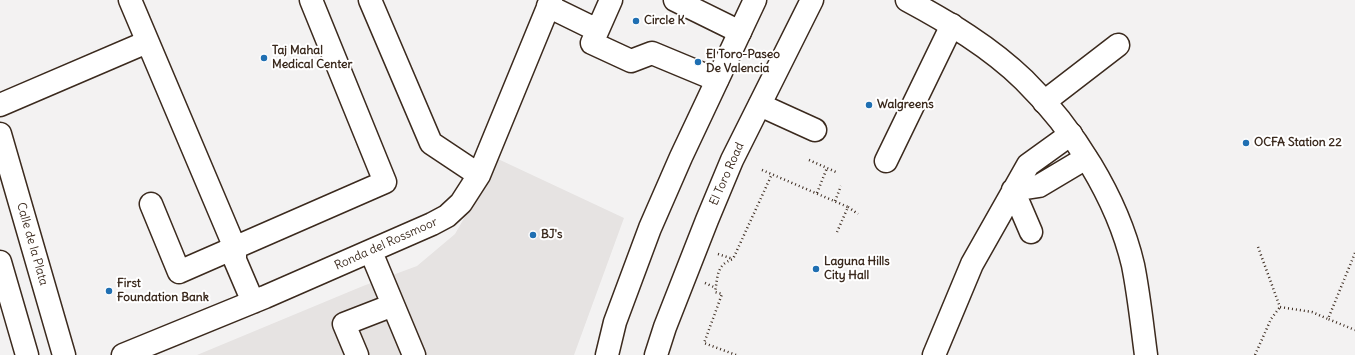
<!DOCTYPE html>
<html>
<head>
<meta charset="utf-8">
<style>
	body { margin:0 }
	canvas { display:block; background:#f3f2f2 }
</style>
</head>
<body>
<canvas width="1355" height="355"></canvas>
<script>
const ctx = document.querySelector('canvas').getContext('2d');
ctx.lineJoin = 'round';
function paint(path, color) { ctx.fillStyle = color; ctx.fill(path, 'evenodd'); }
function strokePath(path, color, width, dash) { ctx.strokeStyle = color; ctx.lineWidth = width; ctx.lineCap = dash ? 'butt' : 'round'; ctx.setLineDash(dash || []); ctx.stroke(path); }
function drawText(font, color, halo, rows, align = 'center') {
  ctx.font = font + ' Delius,sans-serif'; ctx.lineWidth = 4; ctx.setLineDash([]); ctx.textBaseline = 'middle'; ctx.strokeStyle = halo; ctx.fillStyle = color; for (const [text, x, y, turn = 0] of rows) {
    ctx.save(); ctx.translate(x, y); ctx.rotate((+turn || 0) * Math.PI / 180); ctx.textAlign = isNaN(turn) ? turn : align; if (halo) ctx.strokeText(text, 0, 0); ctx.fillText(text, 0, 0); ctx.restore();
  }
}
const built = new Path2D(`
	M498,159l126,59 -50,137h-377l166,-69 54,-20 38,-32z`);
const path = new Path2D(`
	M809,160l27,12
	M762,170l86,37 -11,25
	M817,193l10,-25
	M835,201l6,-15
	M848,207l10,7
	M1258,247l22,60 32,5 16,7
	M1355,253l-27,66 27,11
	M718,254l15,5
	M705,283l11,5
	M736,355l-32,-12 18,-49 -7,-2c3,-16 1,-27 18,-33l39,-85
	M1255,355l16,-36 9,-12`);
const minor = new Path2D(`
	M130,0l105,248v12l18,42
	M370,0l61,143 48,32
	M611,0l-19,43 39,18 21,-8 65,27
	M675,0l65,32
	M548,6l49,24
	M1044,102l74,-57
	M0,105l147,-63
	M760,105l55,25
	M0,134l64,221
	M886,161l66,-136
	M1013,190l26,-4 47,-28
	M1013,190l18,42
	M151,204l28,68 206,-90 -74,-182
	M371,252l43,103
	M0,262l27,93
	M123,355l142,-58 167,-73 15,-8 14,-13 18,-28 72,-175
	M357,355l-13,-31 49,-19
	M934,355l38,-91 56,-99 43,-31`);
const major = new Path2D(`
	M907,0c41,22 83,47 117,80 49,48 93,117 109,185 6,30 9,60 13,90
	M607,355l8,-33 35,-94 31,-71 74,-157
	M656,355l9,-28 42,-107 25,-60 80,-160`);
const markers = [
	[636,21,4,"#1f6fb2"],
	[264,58,4,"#1f6fb2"],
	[698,62,4,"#1f6fb2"],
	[869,105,4,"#1f6fb2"],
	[1246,143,4,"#1f6fb2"],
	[533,235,4,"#1f6fb2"],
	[816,269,4,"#1f6fb2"],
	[109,291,4,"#1f6fb2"]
];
const poiNames = [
	["Circle K",644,21],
	["Taj Mahal",272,51],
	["Medical Center",272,65],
	["El Toro-Paseo",706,55],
	["De Valencia",706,69],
	["Walgreens",877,105],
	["OCFA Station 22",1254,143],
	["BJ's",541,235],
	["Laguna Hills",824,262],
	["City Hall",824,276],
	["First",117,284],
	["Foundation Bank",117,298]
];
const streetNames = [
	["El Toro Road",727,174,-66],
	["Calle de la Plata",32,244,74],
	["Ronda del Rossmoor",386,244,-24]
];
paint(built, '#e6e3e2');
strokePath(minor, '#3b2a1e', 25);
strokePath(major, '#3b2a1e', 25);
strokePath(path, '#3b2a1e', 2.5, [1, 3]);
strokePath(minor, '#fff', 22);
strokePath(major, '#fff', 22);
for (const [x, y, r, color] of markers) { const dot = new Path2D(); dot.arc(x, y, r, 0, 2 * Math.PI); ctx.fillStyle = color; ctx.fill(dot); strokePath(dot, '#fff', 1.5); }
drawText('bold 12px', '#3b2a1e', '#fff', poiNames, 'left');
drawText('12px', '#3b2a1e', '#fff', streetNames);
</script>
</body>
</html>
